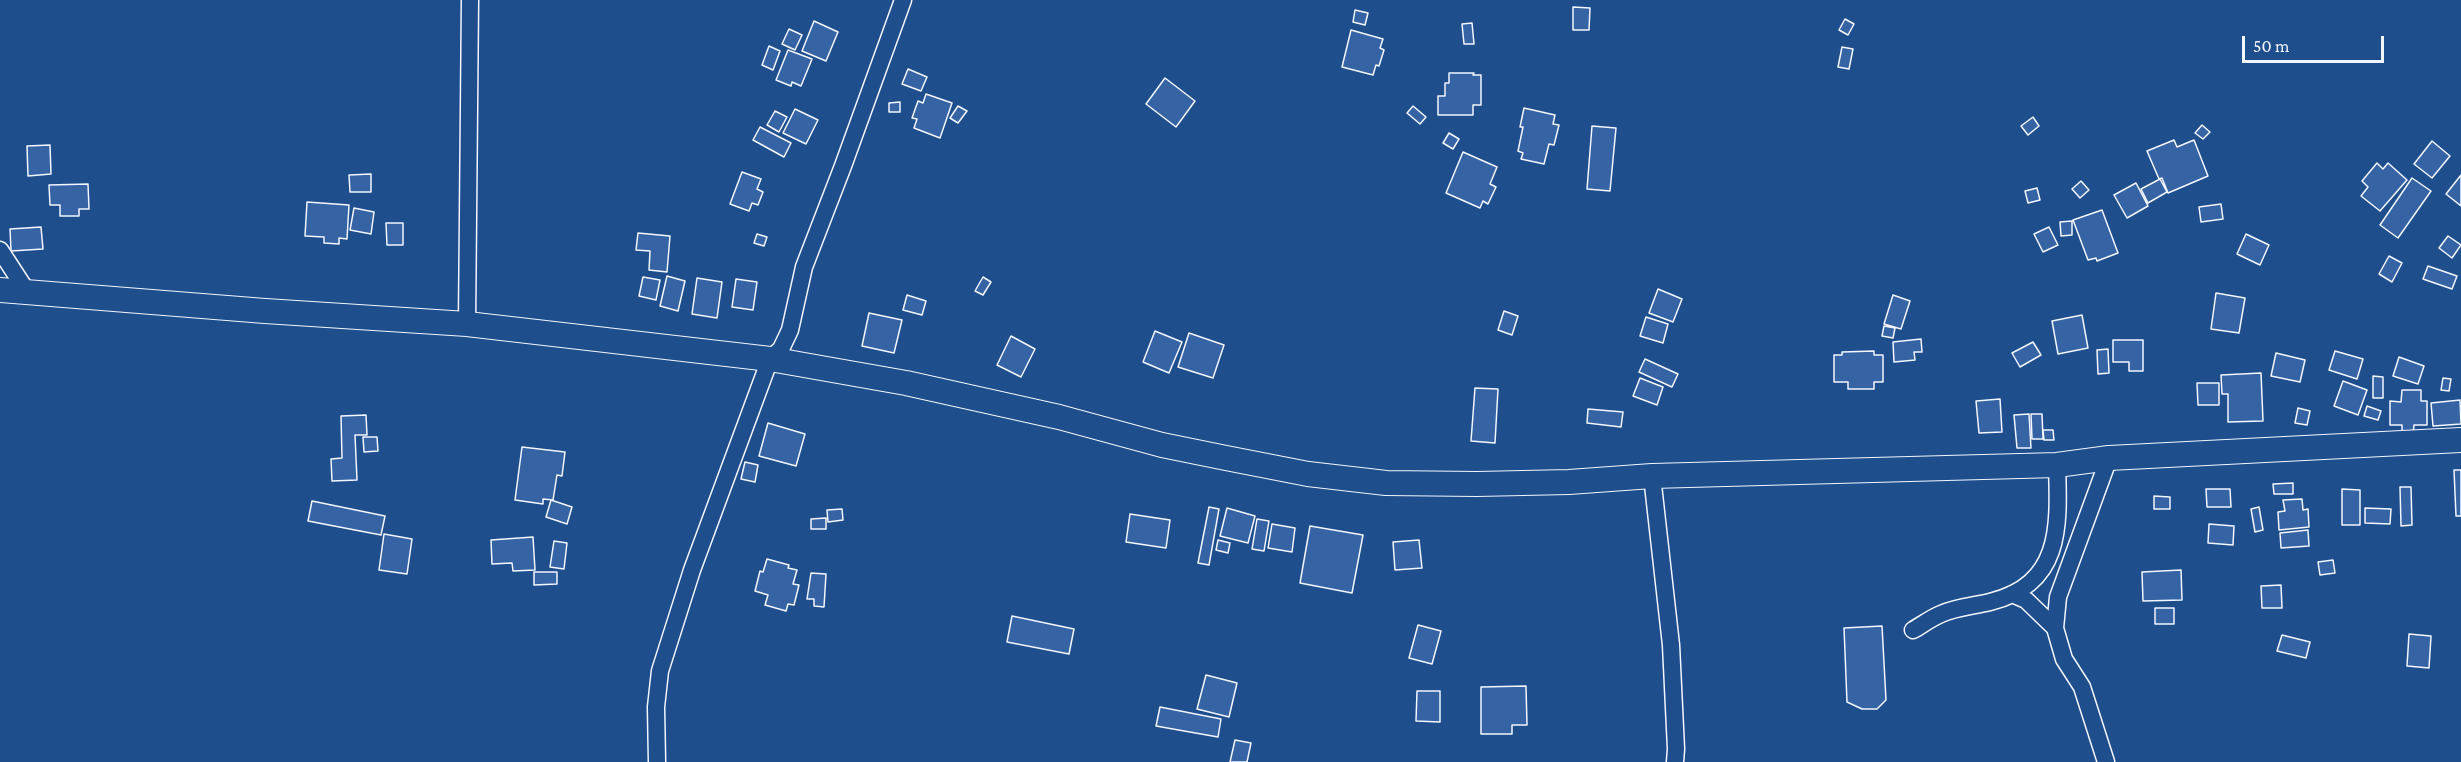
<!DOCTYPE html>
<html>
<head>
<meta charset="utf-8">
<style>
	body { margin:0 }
	#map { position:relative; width:2461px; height:762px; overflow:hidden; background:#1f4e8c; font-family:"Crimson Pro",serif }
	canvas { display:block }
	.scale { position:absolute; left:2242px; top:36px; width:142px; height:27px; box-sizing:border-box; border:3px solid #f2f6ff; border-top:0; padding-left:8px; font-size:18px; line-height:21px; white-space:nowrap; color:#f2f6ff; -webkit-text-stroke:4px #1f4e8c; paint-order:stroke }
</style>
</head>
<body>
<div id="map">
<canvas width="2461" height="762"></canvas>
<div class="scale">50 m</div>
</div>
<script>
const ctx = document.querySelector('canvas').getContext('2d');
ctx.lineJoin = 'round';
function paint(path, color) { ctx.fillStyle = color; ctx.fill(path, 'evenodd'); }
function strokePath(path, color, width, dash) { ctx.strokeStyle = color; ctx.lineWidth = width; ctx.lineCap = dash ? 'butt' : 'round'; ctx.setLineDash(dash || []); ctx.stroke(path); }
const building = new Path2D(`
	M1573,7l17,1 -1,22h-16z
	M1355,10l13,3 -3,12 -12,-3z
	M1845,19l9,5 -6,11 -9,-5z
	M814,21l24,11 -12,29 -24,-10z
	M1472,23l2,21h-10l-2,-20z
	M789,29l13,6 -7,15 -13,-6z
	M1351,30l32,9 -3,9 4,2 -5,16 -3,-1 -3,10 -31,-8z
	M769,46l11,5 -7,19 -11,-5z
	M1842,47l11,2 -4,20 -11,-2z
	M788,50l24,9 -11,27 -9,-4 -1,4 -15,-6z
	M908,69l19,8 -6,14 -19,-7z
	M1449,73h25l-1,2h8v30h-8v10h-35v-19h7v-13h4z
	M1165,78l30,23 -19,26 -30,-23z
	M926,94l26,9 -12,35 -26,-10 3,-9 -5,-1 6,-17 5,2z
	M900,102v10h-11v-9z
	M958,106l9,5 -9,12 -8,-5z
	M1413,106l13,11 -6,7 -13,-11z
	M1524,108l31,7 -2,9 6,1 -5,20 -5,-1 -5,20 -23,-5 2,-6 -5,-2 5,-24h-3z
	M795,109l23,11 -12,24 -23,-11z
	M775,111l12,6 -8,15 -12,-7z
	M2033,117l6,9 -11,9 -7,-9z
	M2202,125l8,7 -7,7 -8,-6z
	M1592,126l24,2 -6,63 -23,-2z
	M760,127l31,16 -7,14 -31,-17z
	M1449,133l10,6 -6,10 -10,-6z
	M2174,140l3,7 17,-7 14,36 -40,17 -6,-15 -3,1 -12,-28z
	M2432,141l18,15 -18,22 -18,-14z
	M50,145l1,29 -23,2 -1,-30z
	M1463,152l34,15 -7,17 6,3 -8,17 -5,-3 -3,7 -34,-15z
	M2377,163l6,6 5,-6 19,17 -27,31 -19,-15 7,-9 -6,-6z
	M742,172l19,7 -4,10 6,3 -5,13 -6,-2 -3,8 -19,-7z
	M371,174v18h-21l-1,-17z
	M2461,175v31l-15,-12z
	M2412,178l19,13 -33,47 -18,-13z
	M2160,179l7,13 -19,11 -7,-14z
	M2081,181l8,9 -9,8 -8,-9z
	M2136,183l12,23 -21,12 -13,-23z
	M88,184l1,25h-10v7h-19v-11h-10l-1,-20z
	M2037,188l3,12 -12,3 -3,-12z
	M307,202l42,3 -2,34 -8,-1v6l-15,-1v-6l-19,-1z
	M2221,204l2,15 -22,3 -2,-15z
	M354,208l20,4 -3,22 -21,-4z
	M2102,210l16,43 -21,8 -1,-3 -8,2 -15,-40z
	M2072,221v14l-11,1 -1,-14z
	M386,223h17v22h-16z
	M41,227l2,22 -32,2 -1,-22z
	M2049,227l9,18 -15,7 -9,-18z
	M638,233l32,3 -3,36 -18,-2 1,-19 -14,-1z
	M757,234l10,3 -3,9 -10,-3z
	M2246,234l23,11 -9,20 -23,-11z
	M2448,236l13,9 -9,13 -13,-10z
	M2389,256l13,7 -10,19 -13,-8z
	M2428,266l29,10 -5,13 -29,-10z
	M667,276l18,5 -7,30 -18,-5z
	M643,277l17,3 -4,20 -17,-4z
	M983,277l8,5 -8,13 -8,-4z
	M697,278l25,4 -5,36 -25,-4z
	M736,279l21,3 -4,28 -21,-3z
	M1658,289l24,10 -9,23 -24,-9z
	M2216,293l29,5 -6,35 -28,-4z
	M907,295l19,6 -4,14 -19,-5z
	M1893,295l17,6 -9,28 -17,-5z
	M1504,311l14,5 -6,19 -14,-5z
	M869,313l33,7 -8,33 -32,-7z
	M2082,315l6,33 -30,6 -6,-33z
	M1646,317l22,7 -5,19 -23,-7z
	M1884,326l11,2 -2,10 -11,-2z
	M1155,331l27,11 -13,31 -26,-11z
	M1189,333l35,12 -11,33 -35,-11z
	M1011,336l24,13 -14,28 -24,-12z
	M1921,339l1,13h-8l1,8 -21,2 -1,-20z
	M2113,340h30v31h-14v-9h-16z
	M2033,342l8,13 -21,12 -8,-14z
	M2108,349l1,24 -11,1 -1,-24z
	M1874,351v4h9v27h-9v7h-26v-7h-14v-27h8v-3z
	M2335,351l28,8 -6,20 -28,-9z
	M2276,353l29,7 -5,22 -29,-6z
	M2399,357l25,9 -6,18 -25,-8z
	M1645,359l33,15 -6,13 -33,-15z
	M2261,373l2,48 -35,1v-28h-6l-1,-19z
	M2373,376l10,1v21h-10z
	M1640,378l23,9 -6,18 -24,-9z
	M2443,378l8,1 -2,12 -8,-1z
	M2343,381l24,9 -9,25 -24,-9z
	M2197,383h22v22h-21z
	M1475,388l23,1 -3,54 -24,-2z
	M2402,390h19v11h6v24h-13l-1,10 -11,-1v-9h-12v-24l11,1z
	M2000,399l2,33 -23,1 -3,-32z
	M2460,400l1,24 -28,2 -2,-23z
	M2367,406l14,5 -3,9 -14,-4z
	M2298,408l12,3 -3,14 -12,-2z
	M1588,409l35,3 -2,15 -34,-4z
	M2029,414l2,34h-14l-3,-33z
	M2031,414h11l1,25h-11z
	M366,415l1,20h-12l2,45 -25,1 -1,-22 11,-1 -1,-42z
	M768,423l37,11 -9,32 -37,-10z
	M2043,430h10l1,10h-10z
	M363,437h14l1,14 -14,1z
	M522,447l43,5 -3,24 -5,-1 -4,25 -10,-1v5l-28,-4z
	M745,462l13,3 -3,17 -14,-3z
	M2454,470h7v46h-5z
	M2293,483v11h-19l-1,-10z
	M2400,487h11l1,38 -11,1z
	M2206,489h24l1,18h-24z
	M2342,489l18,1v35h-18z
	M2154,496l16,1v12h-16z
	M2302,499l1,11 5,-1 1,18 -30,3 -1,-18 7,-1 -2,-11z
	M551,500l21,7 -5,17 -21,-7z
	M312,501l73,15 -4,19 -73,-14z
	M1209,507l10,2 -10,56 -11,-2z
	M2259,507l4,23 -8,2 -4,-23z
	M1227,508l28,8 -7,27 -28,-7z
	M2365,508l26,1 -1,15 -25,-1z
	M842,509l1,11 -15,2 -1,-12z
	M1130,514l40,6 -4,28 -40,-6z
	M826,518v11h-15v-10z
	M1257,519l12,2 -5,30 -12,-2z
	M1272,524l23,4 -3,24 -24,-4z
	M2209,524l25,2 -1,19 -25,-2z
	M1310,526l53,9 -11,58 -52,-10z
	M2308,530l1,16 -28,2 -1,-15z
	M384,534l28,5 -5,35 -28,-4z
	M533,537l2,33 -22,1 -1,-8 -20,1 -1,-24z
	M1218,540l12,3 -2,10 -12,-3z
	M1419,540l3,28 -27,2 -2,-28z
	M554,541l13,2 -3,26 -14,-2z
	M767,559l22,6 -1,3 9,2 -4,14 6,1 -5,20 -6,-1 -2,7 -21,-6 3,-10 -13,-4 5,-20 3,1z
	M2333,560l2,13 -15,2 -2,-13z
	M2181,570l1,30 -39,1 -1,-29z
	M534,572h23v12l-23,1z
	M811,573l15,1 -2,33 -10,-1v-7h-7z
	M2281,585l1,23h-20l-1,-22z
	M2155,608h19v16h-19z
	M1012,616l62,13 -5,25 -62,-12z
	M1418,625l23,6 -9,33 -23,-6z
	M1882,626l4,74 -9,9h-15l-15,-7 -3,-74z
	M2409,634l22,2 -2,32 -22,-2z
	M2282,635l28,7 -4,16 -29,-7z
	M1206,675l31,8 -8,34 -32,-8z
	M1526,686l1,39h-15v9h-31v-47z
	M1417,691h23v31l-24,-1z
	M1160,707l61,12 -3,18 -62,-11z
	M1235,740l16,3 -4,19h-17z`);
const street = new Path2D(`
	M0,250l26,40
	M467,324l3,-324
	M1652,476l19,169 5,104 -1,13
	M2012,594l14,6 29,28
	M1913,630c9,-5 18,-12 28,-16 15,-7 33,-8 49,-12 72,-18 69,-75 67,-137
	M657,762l-1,-55 4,-36 32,-101 78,-211 11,-10 9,-19 14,-63 39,-101 60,-166
	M2106,762l-24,-75 -18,-28 -9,-31 3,-31 51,-139`);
const secondary = new Path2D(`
	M0,290l265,21 202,13 303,35 136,24 153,34 103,28 64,13 82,16 78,9 91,1 92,-2 83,-6 405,-11 52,-7 352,-18`);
paint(building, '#3563a3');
strokePath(building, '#f2f6ff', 1.5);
strokePath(street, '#f2f6ff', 19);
strokePath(secondary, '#f2f6ff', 26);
strokePath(street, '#1f4e8c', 16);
strokePath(secondary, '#1f4e8c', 24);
</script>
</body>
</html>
